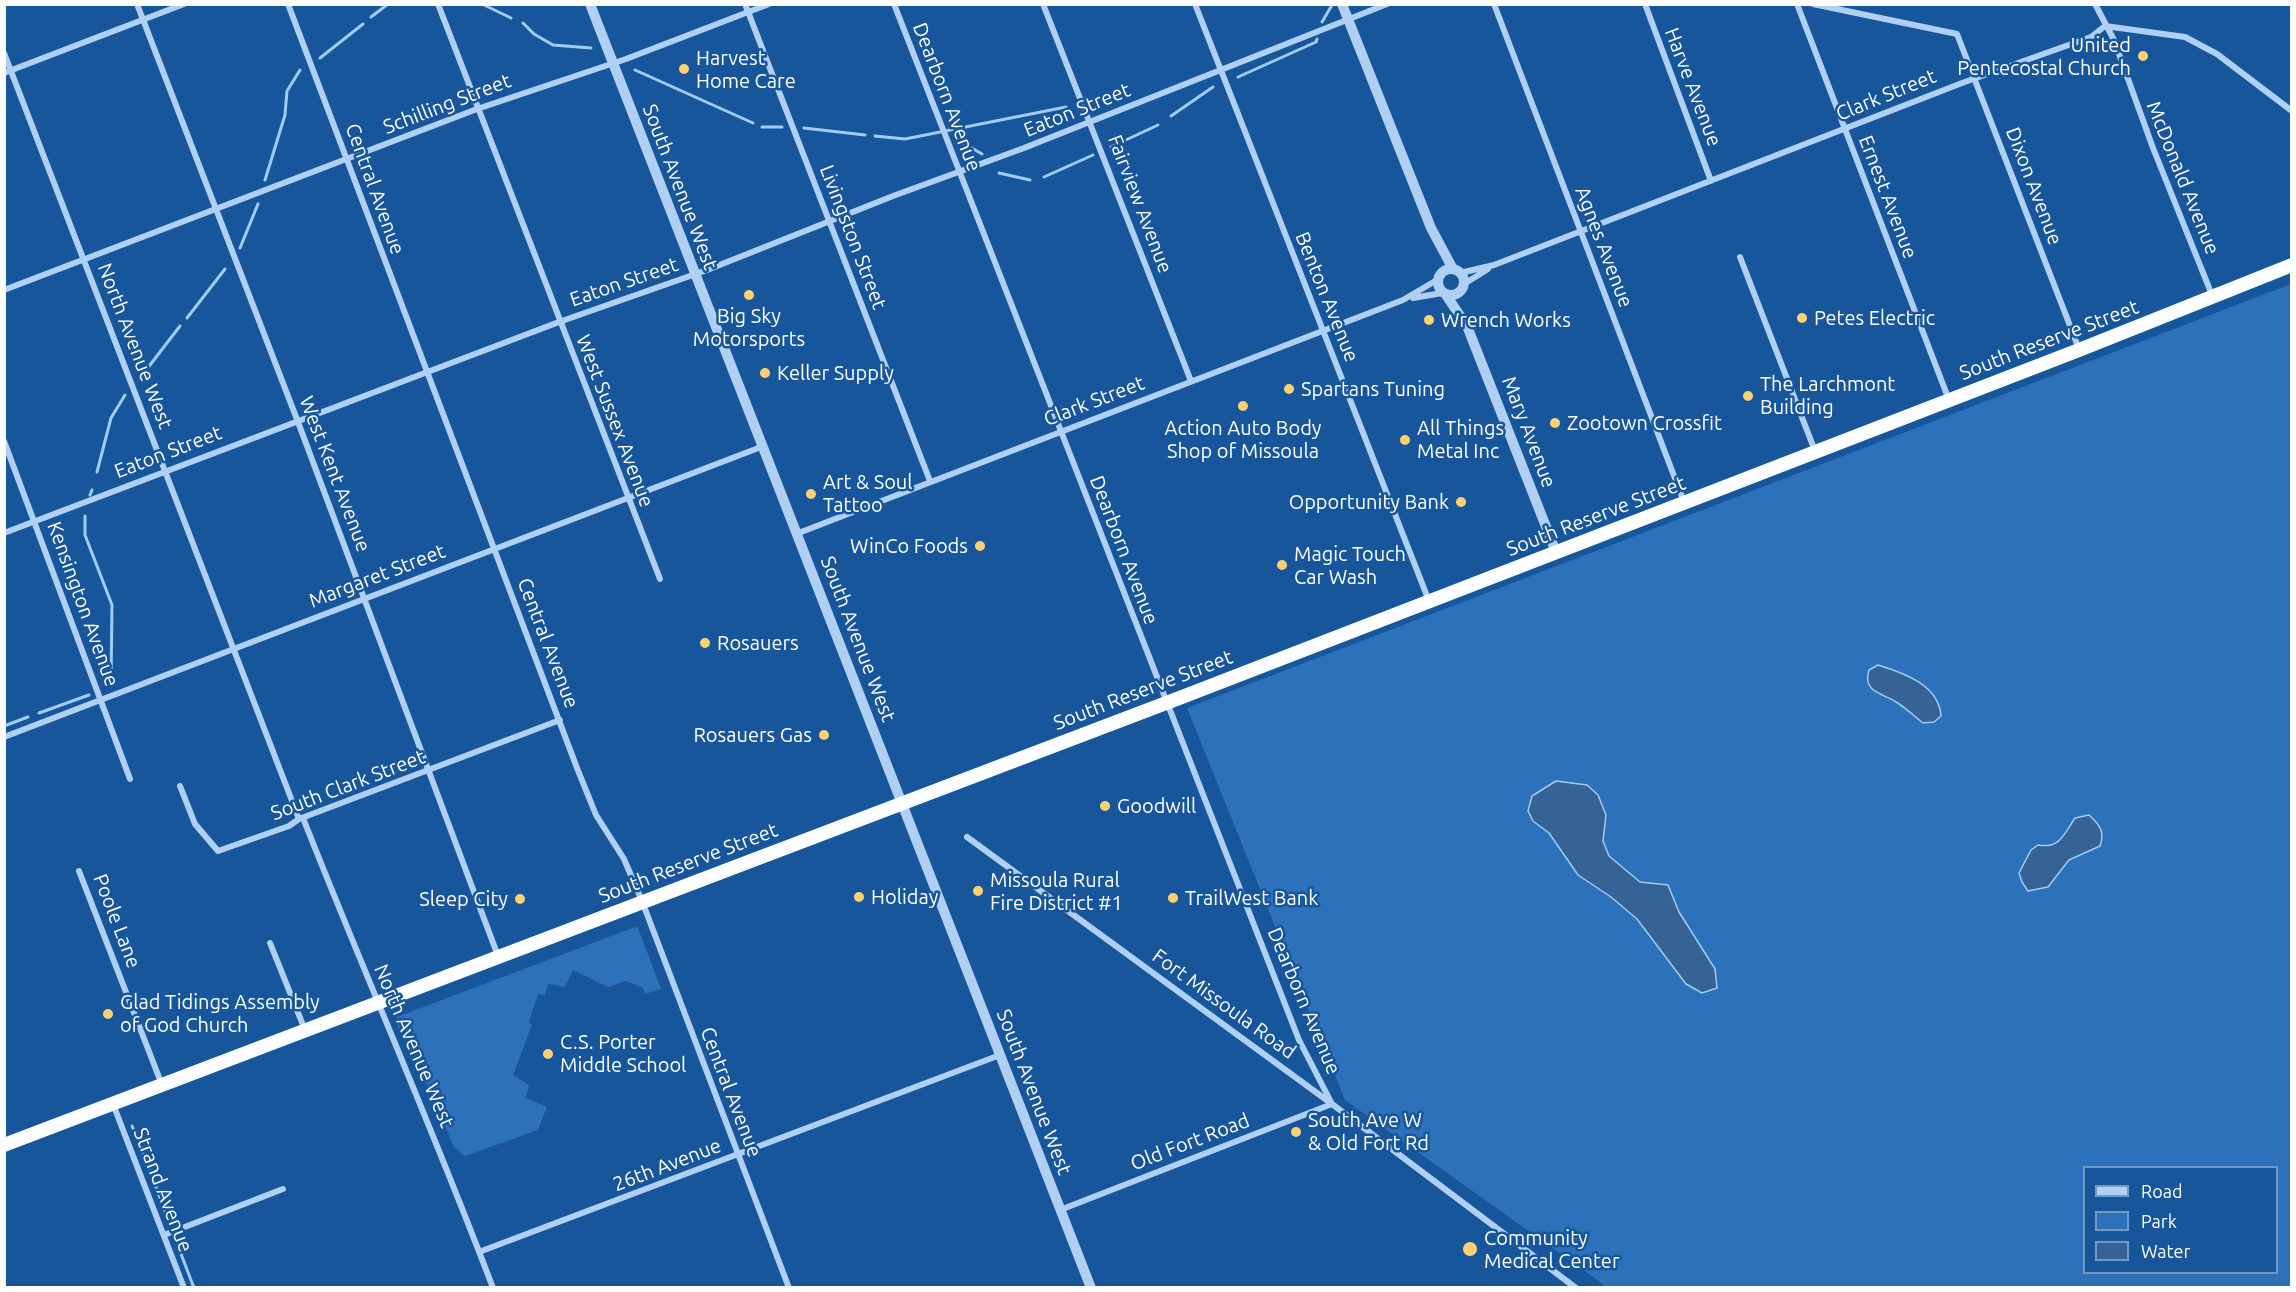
<!DOCTYPE html>
<html>
<head>
<meta charset="utf-8">
<style>
	body { margin:0 }
	#map { position:relative; width:2296px; height:1292px; overflow:hidden; background:#18569c; font-family:Ubuntu,sans-serif }
	canvas { display:block }
	.frame { position:absolute; inset:0; border:6px solid #fff; pointer-events:none }
	.legend { position:absolute; left:2083px; top:1166px; width:195px; height:108px; box-sizing:border-box; background:#18569c; border:2px solid #749ac4; margin:0; padding:8px 10px; list-style:none; font-size:18px; color:#fff }
	.legend li { display:flex; align-items:center; gap:12px; height:30px }
	.legend b { width:30px; border:2px solid #749ac4 }
</style>
</head>
<body>
<div id="map">
<canvas width="2296" height="1292"></canvas>
<div class="frame"></div>
<ul class="legend">
<li><b style="height:8px;background:#afd0f2"></b>Road</li>
<li><b style="height:16px;background:#2c71b9"></b>Park</li>
<li><b style="height:16px;background:#366395"></b>Water</li>
</ul>
</div>
<script>
const ctx = document.querySelector('canvas').getContext('2d');
ctx.lineJoin = 'round';
function paint(path, color) { ctx.fillStyle = color; ctx.fill(path, 'evenodd'); }
function strokePath(path, color, width, dash) { ctx.strokeStyle = color; ctx.lineWidth = width; ctx.lineCap = dash ? 'butt' : 'round'; ctx.setLineDash(dash || []); ctx.stroke(path); }
function drawText(font, color, halo, rows, align = 'center') {
  ctx.font = font + ' Ubuntu,sans-serif'; ctx.lineWidth = 5; ctx.setLineDash([]); ctx.textBaseline = 'middle'; ctx.strokeStyle = halo; ctx.fillStyle = color; for (const [text, x, y, turn = 0] of rows) {
    ctx.save(); ctx.translate(x, y); ctx.rotate((+turn || 0) * Math.PI / 180); ctx.textAlign = isNaN(turn) ? turn : align; if (halo) ctx.strokeText(text, 0, 0); ctx.fillText(text, 0, 0); ctx.restore();
  }
}
const green = new Path2D(`
	M2291,284v1003h-684l-262,-187 -158,-392zM2084,1168h192v104h-192z
	M635,927l3,1 23,61 -16,5 -2,-6 -17,-7 -18,6 -35,-17 -8,17 -17,-3 -3,11 -7,-1 -9,28 3,3 -19,50 16,10 -3,13 21,9 -9,23 -73,26 -11,-9 -43,-99 -16,-26 2,-5z`);
const water = new Path2D(`
	M1878,665c26,8 61,20 63,51l-7,6 -11,1c-9,-7 -17,-15 -27,-21 -14,-9 -34,-10 -27,-32z
	M1556,781l31,4 11,10 8,20 -3,26 6,15 31,26 28,3 11,27 36,57 2,19 -15,5 -16,-9 -49,-65 -26,-22 -33,-22 -29,-42 -16,-12 -5,-10 4,-15z
	M2089,815c11,10 16,17 11,31l-31,14 -21,27 -20,4 -6,-9 -3,-9 12,-23 7,-5c22,4 26,-11 37,-27z`);
const stream = new Path2D(`
	M482,4l29,14
	M371,17l17,-13
	M1322,22l10,-17
	M523,23l11,11 19,11 38,3
	M320,58l43,-34
	M635,70l118,53
	M1238,77l78,-35 1,-3
	M1171,116l42,-29
	M762,127h20
	M804,128l61,7
	M875,136l30,3 161,-32
	M963,143l19,11
	M1111,147l47,-22
	M999,173l31,7
	M1044,177l49,-22
	M265,180l20,-65 2,-24 13,-21
	M240,248l18,-44
	M187,318l38,-49
	M140,378l40,-52
	M97,472l14,-54 14,-23
	M90,495l2,-5
	M85,516v19l27,70 -1,76 -5,5
	M39,713l50,-18
	M4,726l24,-9
	M132,1126l2,5
	M140,1145l30,79
	M175,1238l19,50`);
const minor = new Path2D(`
	M137,4l161,418 200,534
	M288,4l289,764 19,47 28,44 18,42 147,387
	M438,4l222,575
	M745,4l185,477
	M894,4l405,1036 33,64
	M1043,4l148,377
	M1195,4l234,597
	M1494,4l190,498
	M1645,4l66,177
	M1797,4l152,396
	M1813,4l144,30 122,315
	M2095,4l19,36 39,108 59,147
	M4,53l295,766
	M4,73l180,-69
	M1740,257l75,194
	M1460,273l34,-8 468,-182 129,-46 14,-11 80,11 32,17 75,57
	M1464,284l24,-15
	M4,290l473,-181 149,-50 143,-55
	M1413,298l29,-5
	M4,441l126,338
	M4,533l555,-211 148,-52 186,-74 131,-48 363,-144
	M796,534l607,-234 34,-20
	M4,737l757,-290
	M180,786l15,38 23,27 71,-25 10,-7 261,-99
	M303,818c62,157 130,311 190,470
	M967,837l365,267 244,184
	M79,871l83,214
	M270,943l35,87
	M113,1104l71,184
	M1060,1210l272,-106
	M164,1235l119,-46
	M479,1252l521,-197`);
const tertiary = new Path2D(`
	M590,4l501,1284
	M1342,4l89,224 22,41
	M1438 282a13 13 0 1 1 26 0a13 13 0 1 1-26 0Z
	M1446,295l21,31 89,226`);
const trunk = new Path2D(`
	M4,1145l1178,-448 897,-347 213,-85`);
const markers = [
	[2143,56,6,"#ffd170"],
	[684,69,6,"#ffd170"],
	[749,295,6,"#ffd170"],
	[1802,318,6,"#ffd170"],
	[1429,320,6,"#ffd170"],
	[765,373,6,"#ffd170"],
	[1289,389,6,"#ffd170"],
	[1748,396,6,"#ffd170"],
	[1243,406,6,"#ffd170"],
	[1555,423,6,"#ffd170"],
	[1405,440,6,"#ffd170"],
	[811,494,6,"#ffd170"],
	[1461,502,6,"#ffd170"],
	[980,546,6,"#ffd170"],
	[1282,565,6,"#ffd170"],
	[705,643,6,"#ffd170"],
	[824,735,6,"#ffd170"],
	[1105,806,6,"#ffd170"],
	[978,891,6,"#ffd170"],
	[859,897,6,"#ffd170"],
	[1173,898,6,"#ffd170"],
	[520,899,6,"#ffd170"],
	[108,1014,6,"#ffd170"],
	[548,1054,6,"#ffd170"],
	[1296,1132,6,"#ffd170"],
	[1470,1249,8,"#ffd170"]
];
const poiNames = [
	["United",2131,45,"right"],
	["Pentecostal Church",2131,68,"right"],
	["Harvest",696,58],
	["Home Care",696,81],
	["Big Sky",749,316,"center"],
	["Motorsports",749,339,"center"],
	["Petes Electric",1814,318],
	["Wrench Works",1441,320],
	["Keller Supply",777,373],
	["The Larchmont",1760,384],
	["Building",1760,407],
	["Spartans Tuning",1301,389],
	["Zootown Crossfit",1567,423],
	["Action Auto Body",1243,428,"center"],
	["Shop of Missoula",1243,451,"center"],
	["All Things",1417,428],
	["Metal Inc",1417,451],
	["Art & Soul",823,482],
	["Tattoo",823,505],
	["Opportunity Bank",1449,502,"right"],
	["WinCo Foods",968,546,"right"],
	["Magic Touch",1294,554],
	["Car Wash",1294,577],
	["Rosauers",717,643],
	["Rosauers Gas",812,735,"right"],
	["Goodwill",1117,806],
	["Missoula Rural",990,880],
	["Fire District #1",990,903],
	["Holiday",871,897],
	["TrailWest Bank",1185,898],
	["Sleep City",508,899,"right"],
	["Glad Tidings Assembly",120,1002],
	["of God Church",120,1025],
	["C.S. Porter",560,1042],
	["Middle School",560,1065],
	["South Ave W",1308,1120],
	["& Old Fort Rd",1308,1143],
	["Community",1484,1238],
	["Medical Center",1484,1261]
];
const streetNames = [
	["Harve Avenue",1693,87,69],
	["Clark Street",1886,95,-22],
	["Dearborn Avenue",947,97,69],
	["Schilling Street",447,104,-21],
	["Eaton Street",1077,110,-22],
	["McDonald Avenue",2183,178,68],
	["Dixon Avenue",2034,186,69],
	["South Avenue West",680,187,69],
	["Central Avenue",375,189,70],
	["Ernest Avenue",1888,197,69],
	["Fairview Avenue",1140,204,69],
	["Livingston Street",853,237,69],
	["Agnes Avenue",1604,247,69],
	["Eaton Street",624,282,-19],
	["Benton Avenue",1327,297,68],
	["South Reserve Street",2049,340,-21],
	["North Avenue West",135,346,69],
	["Clark Street",1094,401,-21],
	["West Sussex Avenue",615,421,69],
	["Mary Avenue",1529,432,69],
	["Eaton Street",168,452,-21],
	["West Kent Avenue",335,474,69],
	["South Reserve Street",1596,516,-21],
	["Dearborn Avenue",1124,550,69],
	["Margaret Street",377,576,-21],
	["Kensington Avenue",83,604,70],
	["South Avenue West",858,639,69],
	["Central Avenue",548,643,69],
	["South Reserve Street",1143,690,-21],
	["South Clark Street",348,785,-21],
	["South Reserve Street",688,863,-21],
	["Poole Lane",117,921,69],
	["Dearborn Avenue",1304,1001,67],
	["Fort Missoula Road",1224,1004,36],
	["North Avenue West",414,1046,67],
	["Central Avenue",731,1092,69],
	["South Avenue West",1034,1092,69],
	["Old Fort Road",1190,1142,-21],
	["26th Avenue",667,1165,-21],
	["Strand Avenue",163,1190,69]
];
paint(green, '#2c71b9');
paint(water, '#366395');
strokePath(water, '#a2cbf4', 1.5);
strokePath(stream, '#a2cbf4', 3);
strokePath(minor, '#afd0f2', 6);
strokePath(tertiary, '#afd0f2', 10);
strokePath(trunk, '#fcfeff', 14);
for (const [x, y, r, color] of markers) { const dot = new Path2D(); dot.arc(x, y, r, 0, 2 * Math.PI); ctx.fillStyle = color; ctx.fill(dot); strokePath(dot, '#18569c', 2); }
drawText('20px', '#fff', '#18569c', poiNames, 'left');
drawText('20px', '#fff', '#18569c', streetNames);
</script>
</body>
</html>
